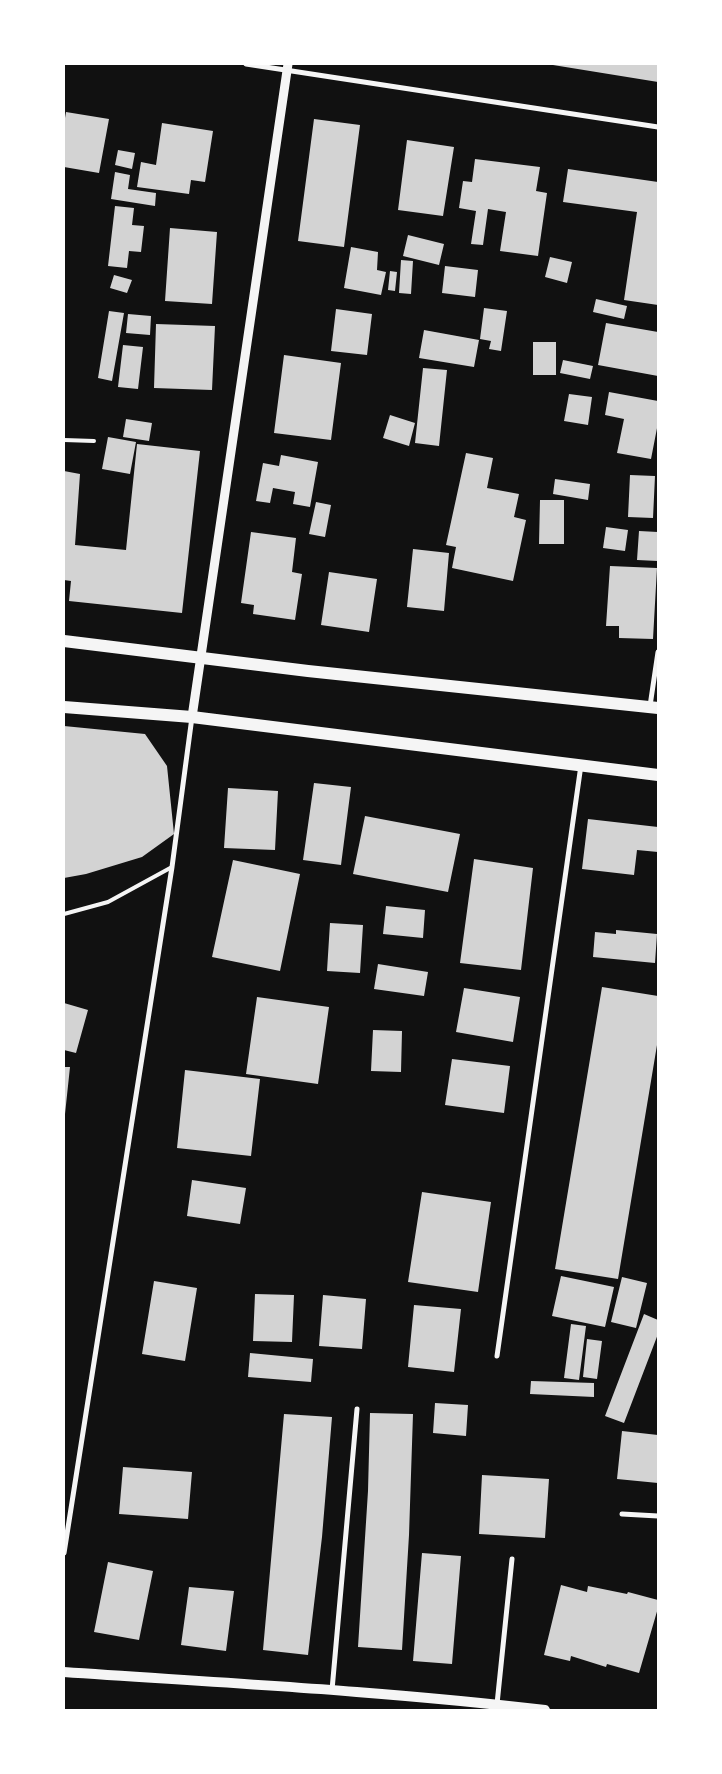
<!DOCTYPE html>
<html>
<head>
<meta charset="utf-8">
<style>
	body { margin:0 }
	#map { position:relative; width:722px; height:1774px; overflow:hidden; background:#111; font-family:"Titillium Web",sans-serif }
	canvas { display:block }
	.frame { position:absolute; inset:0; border:65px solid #fff; pointer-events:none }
</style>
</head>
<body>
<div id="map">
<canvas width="722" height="1774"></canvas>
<div class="frame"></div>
</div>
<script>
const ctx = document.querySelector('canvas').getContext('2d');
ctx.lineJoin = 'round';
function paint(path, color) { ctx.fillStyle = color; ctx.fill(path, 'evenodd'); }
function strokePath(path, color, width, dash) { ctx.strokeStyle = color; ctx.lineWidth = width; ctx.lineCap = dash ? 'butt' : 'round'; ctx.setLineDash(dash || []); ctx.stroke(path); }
const building = new Path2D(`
	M553,64h105v18l-105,-17z
	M66,112l43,7 -10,54 -35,-6v-43z
	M314,119l46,6 -16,122 -46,-6z
	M162,123l51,8 -8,51 -14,-2 -2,14 -52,-7 4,-25 15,3z
	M407,140l47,7 -11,69 -45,-6z
	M118,150l17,3 -3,16 -17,-4z
	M475,159l65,8 -4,24 11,2 -9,63 -38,-5 6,-39 -18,-3 -5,36 -12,-1 5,-33 -17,-3 4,-27 9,1z
	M568,169l90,13v123l-34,-5 13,-88 -74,-10z
	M115,172l15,3 -2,14 28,4 -1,13 -44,-7z
	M115,206l19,2 -2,17 12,1 -3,26 -12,-1 -2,17 -19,-2z
	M170,228l47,4 -5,72 -47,-3z
	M408,235l36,9 -5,21 -36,-9z
	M351,247l27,5 -1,18 9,2 -5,23 -37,-7z
	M550,257l22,5 -5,21 -22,-6z
	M401,260l12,1 -2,33 -12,-1z
	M445,266l33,4 -3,27 -33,-4z
	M390,271l7,1 -2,19 -7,-1z
	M114,275l18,5 -5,13 -17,-5z
	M596,299l31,7 -3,13 -31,-7z
	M484,308l23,3 -6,40 -12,-2 2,-8 -11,-2z
	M336,309l36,5 -5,41 -36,-4z
	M109,311l15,2 -12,68 -14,-3z
	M128,314l23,2 -1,19 -24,-2z
	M606,323l52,9v44l-60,-11z
	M156,324l59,2 -3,64 -58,-2z
	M424,330l55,10 -5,27 -55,-9z
	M533,342h23v33h-23z
	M123,345l20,2 -5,42 -20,-2z
	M284,355l57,8 -10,77 -57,-7z
	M563,360l30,6 -3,13 -30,-6z
	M423,368l24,2 -8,76 -24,-3z
	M609,392l49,9v22l-7,36 -34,-6 7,-34 -19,-4z
	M569,394l23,3 -4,28 -24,-4z
	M390,415l25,8 -6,23 -26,-8z
	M126,419l26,4 -3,18 -26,-4z
	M108,437l28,5 -6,32 -28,-5z
	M137,444l63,7 -18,162 -113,-12 2,-20 -7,-1v-109l16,3 -5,71 51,5z
	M466,453l27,5 -6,30 32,6 -5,23 12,3 -13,61 -61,-13 4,-21 -10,-2z
	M281,455l37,7 -8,45 -17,-3 2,-12 -22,-4 -3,15 -14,-2 7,-38 16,3z
	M630,475l25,1 -2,42 -25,-1z
	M555,479l35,5 -2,16 -35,-6z
	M540,500h24v44h-25z
	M316,502l15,3 -6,32 -16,-3z
	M606,527l22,3 -3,21 -22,-3z
	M639,531l19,1v29l-21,-1z
	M251,532l45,6 -4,34 10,2 -7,46 -42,-6 1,-9 -13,-2z
	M413,549l36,4 -5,58 -37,-4z
	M610,566l47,2 -4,71 -34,-1v-12h-13z
	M329,572l48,7 -8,53 -48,-7z
	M64,726l81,8 22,32 7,68 -32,23 -56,17 -22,4z
	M314,783l37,4 -10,78 -38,-5z
	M228,788l50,3 -3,59 -51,-2z
	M365,816l95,18 -12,58 -95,-18z
	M588,819l70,8v25l-21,-2 -3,25 -52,-6z
	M474,859l59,9 -12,102 -61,-7z
	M233,860l67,14 -20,97 -68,-14z
	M386,906l39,4 -2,28 -40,-4z
	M330,923l33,2 -3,48 -33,-2z
	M616,930l41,4 -2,29 -62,-6 2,-25 21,2z
	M378,964l50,8 -4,24 -50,-7z
	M602,987l56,9v43l-40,240 -63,-10z
	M464,988l56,9 -7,45 -57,-10z
	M257,997l72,10 -11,77 -72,-10z
	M64,1003l24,7 -12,43 -12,-3z
	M373,1030l29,1 -1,41 -30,-1z
	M452,1059l58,7 -6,47 -59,-8z
	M64,1067h6l-5,47h-1z
	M185,1070l75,9 -9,77 -74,-8z
	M192,1180l54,8 -6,36 -53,-8z
	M422,1192l69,10 -13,90 -70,-10z
	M561,1276l53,11 -9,40 -53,-11z
	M622,1277l25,6 -11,45 -25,-6z
	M154,1281l43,7 -12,73 -43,-7z
	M255,1294l39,1 -2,47 -39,-1z
	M323,1295l43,4 -4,50 -43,-3z
	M414,1305l47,4 -7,63 -46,-5z
	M644,1314l14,6v14l-34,89 -19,-7z
	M571,1324l15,2 -7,54 -15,-2z
	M587,1339l15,2 -5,38 -14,-2z
	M250,1353l63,6 -2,23 -63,-5z
	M531,1381l63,2v14l-64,-3z
	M435,1403l33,2 -2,31 -33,-3z
	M370,1413l43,1 -4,121 -7,115 -44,-3 10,-156z
	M284,1414l48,3 -10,120 -14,118 -45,-5z
	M622,1431l36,4v48l-41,-4z
	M123,1467l69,5 -4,47 -69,-5z
	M482,1475l67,4 -4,59 -66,-4z
	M422,1553l39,3 -9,108 -39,-3z
	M108,1562l45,9 -14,69 -45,-8z
	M561,1585l26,7 1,-6 39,8 1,-2 30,8v8l-19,65 -32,-9 -1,3 -35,-11 -1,5 -26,-6z
	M189,1587l45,4 -8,60 -45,-6z`);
const service = new Path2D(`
	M64,440l30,1
	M64,914l44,-12 64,-35`);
const minor = new Path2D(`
	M246,64l412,63
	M650,706l8,-54
	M497,1356l84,-591
	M622,1514l36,2
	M64,1553l108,-686 20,-150
	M332,1690l25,-281
	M497,1704l15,-145`);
const tertiary = new Path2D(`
	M192,717l96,-653`);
const secondary = new Path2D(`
	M64,1672c160,11 321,19 481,38`);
const primary = new Path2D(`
	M64,641l244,30 350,37
	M64,707l128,10 466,58`);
paint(building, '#d3d3d3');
strokePath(service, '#f5f5f5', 4);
strokePath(minor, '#f5f5f5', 5);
strokePath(tertiary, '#f5f5f5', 9);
strokePath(secondary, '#f5f5f5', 10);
strokePath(primary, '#f5f5f5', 12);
</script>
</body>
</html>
